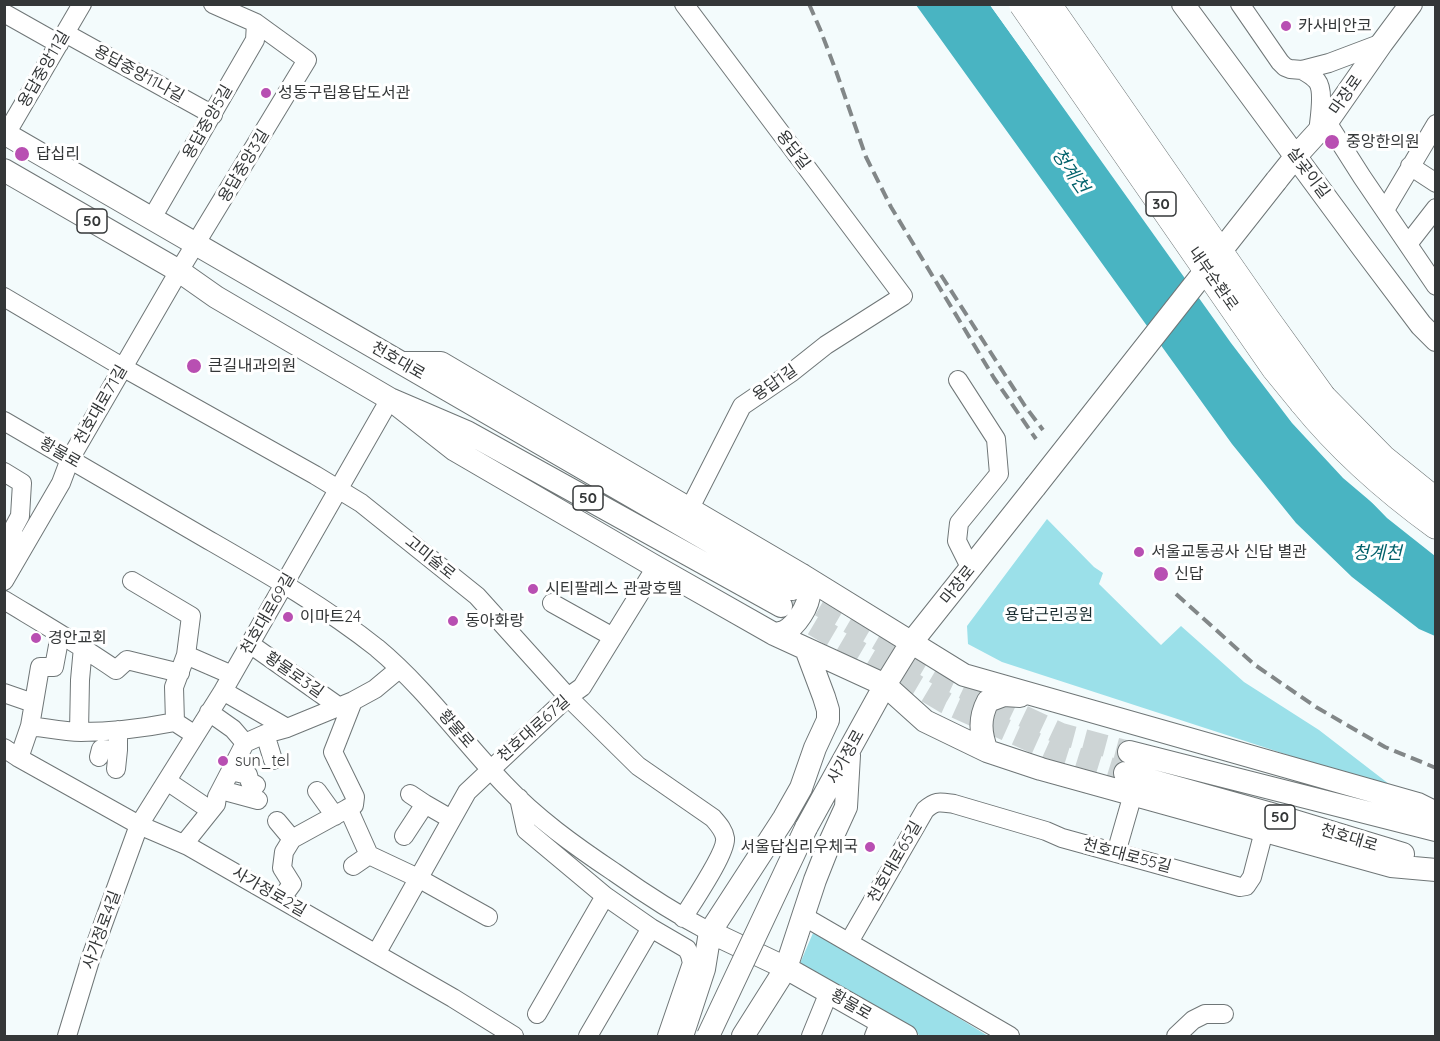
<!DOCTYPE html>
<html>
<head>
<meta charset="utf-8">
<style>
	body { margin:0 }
	#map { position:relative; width:1440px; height:1041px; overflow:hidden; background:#f3fbfc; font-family:Quicksand,sans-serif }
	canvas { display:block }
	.frame { position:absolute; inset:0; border:6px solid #343738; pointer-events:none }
</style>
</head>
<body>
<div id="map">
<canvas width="1440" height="1041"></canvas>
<div class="frame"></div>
</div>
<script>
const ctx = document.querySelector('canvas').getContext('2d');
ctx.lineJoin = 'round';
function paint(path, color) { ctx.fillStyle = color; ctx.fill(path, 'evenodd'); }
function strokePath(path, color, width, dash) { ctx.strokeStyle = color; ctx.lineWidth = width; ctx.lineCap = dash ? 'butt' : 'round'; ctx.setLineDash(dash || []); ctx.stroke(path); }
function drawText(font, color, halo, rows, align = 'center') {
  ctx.font = font + ' Quicksand,"Noto Sans KR",sans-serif'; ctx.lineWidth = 6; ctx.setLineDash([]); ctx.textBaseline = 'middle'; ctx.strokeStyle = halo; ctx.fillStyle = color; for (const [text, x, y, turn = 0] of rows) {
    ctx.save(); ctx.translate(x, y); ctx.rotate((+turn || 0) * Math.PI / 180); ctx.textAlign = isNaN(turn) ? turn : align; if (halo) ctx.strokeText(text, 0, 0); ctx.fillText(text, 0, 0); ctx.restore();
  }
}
const green = new Path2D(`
	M1047,519l47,48 9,6 -4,11 62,61 20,-19 63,56 75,48 70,54 -64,-17 -323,-105 -34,-18 -1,-18z
	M813,933l63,34 112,69h-67l-123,-68z`);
const water = new Path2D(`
	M916,5h74l207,287 120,154 70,72 48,38v80l-16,-7 -67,-52 -56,-54 -64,-79z`);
const pier = new Path2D(`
	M993,4l206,286 120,154 70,72 29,23 -10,-6 -65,-55 -51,-55 -61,-80 -241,-338z`);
const majorTunnel = new Path2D(`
	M792,589l161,94 108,51 68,18
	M785,608l161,95 105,47 74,23`);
const minor = new Path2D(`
	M684,4l219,292 -77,49 -34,27 -50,34 -52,102
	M1240,4l40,58 5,5 5,2 12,1 27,-7 53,-20
	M4,13l55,31
	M65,33l148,82
	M1302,70c5,3 11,6 15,11 8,10 2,39 1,52
	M1327,122l35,55 74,109
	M6,134l76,-130
	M1410,166l26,17
	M1385,210l51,-86
	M152,218l103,-178 1,-17
	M1408,244l28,-36
	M4,297l120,71 191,107 46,28 116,93 91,101 70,69 75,52c5,6 11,12 12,20 2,14 -33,65 -42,80
	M958,380l38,59 3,35 -40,49 -2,18 14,28
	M4,421c67,39 134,78 201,117 59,34 119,68 172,110 48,40 84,91 127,136 32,34 71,62 110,88 31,22 62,42 96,60
	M4,472l18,11 -2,33 -7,13 1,18 -8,13
	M4,581l57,-98 9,-24 109,-188 128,-211 -51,-37 -43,-19
	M132,581l59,35 -5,39
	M4,600c38,23 76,45 112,70l11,-10 53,13
	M552,603l61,34
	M250,644l88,62
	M223,691l64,37
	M4,693l29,10
	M209,712l24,17 12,14
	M175,722l-1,-35 12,-32 46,20
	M30,726c17,2 34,6 51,6 31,0 63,-4 94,-10l20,13
	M79,732l1,-52 3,-33
	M265,734l8,26
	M4,748l15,10 120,67 49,21 265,152 61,38
	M99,757l2,-8 17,1
	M19,758l11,-32 10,-59h14l6,-32
	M116,769l2,-19v-20
	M231,771l17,4 2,7 6,3
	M167,781l43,29
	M221,790l37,10
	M317,791l18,25
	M410,794l15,10 26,15
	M519,798l7,32 79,66 46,32 36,21 3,6 2,8 -25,73
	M348,808l21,47
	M277,821l15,18
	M404,836l21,-32
	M184,844l32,-40 1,-7 28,-54 20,-9 22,-6 66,-27 22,-12 24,-20
	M1116,853l17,-59
	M353,866l16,-11 49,23 70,39
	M281,899l11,-15 -10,-16 2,-16 8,-13 62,-34 1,-8 -22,-45 20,-51
	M803,916l207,120
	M849,942l76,-132c11,-10 15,-8 29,-6l92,27 16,7 178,49 6,-1 6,-9 12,-46
	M376,954l91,-162 101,-95 14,-10 74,-120
	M537,1014l68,-118
	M67,1036l24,-79 48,-132 84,-134 167,-292
	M588,1036l63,-108
	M811,1036l18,-44
	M874,1036l6,-15
	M1176,1036l17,-16 12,-6h19`);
const major = new Path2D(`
	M1183,4l180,244 58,77 15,15
	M4,133l788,456
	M4,170l175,101 37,26 174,102 77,33 314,174
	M1276,181l20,-25 31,-34 55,-79 29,-39
	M402,363h39l361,212 162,100 454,129 18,9
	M390,399l65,51 201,117 118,67 111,51 40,36 62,30 54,18 350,97 45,4
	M774,634c3,0 7,-1 10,-2 12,-6 25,-26 25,-39 0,-7 -4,-13 -7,-18
	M987,751c-7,-18 -8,-33 1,-50l16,-6 16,1
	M1129,752l307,78
	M1125,773l143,40 135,41
	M806,828l79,-143 26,-42 124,-156
	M710,932l76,36 120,68
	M682,1036l22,-67 6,-37 74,-114 17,-30 14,-40 13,-28v-10l-4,-13 -18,-48
	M743,1036l43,-68 29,-88 15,-38 16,-35 3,-52`);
const highway = new Path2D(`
	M1323,397l60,61 53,43
	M1302,402c39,48 83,87 134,124`);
const rail = new Path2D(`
	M809,4l11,25 16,42 30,86 25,50 103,171 42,61
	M941,275l84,131 18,24
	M1176,594l79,71 61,42 69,40 51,21`);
const majorBridge = new Path2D(`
	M1035,487l241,-306
	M708,1036l98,-208`);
const highwayBridge = new Path2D(`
	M1022,4l253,365 27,33
	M1048,4l218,314 57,79`);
const markers = [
	[1286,26,6,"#b84fb2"],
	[266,93,6,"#b84fb2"],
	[1332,142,8,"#b84fb2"],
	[22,154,8,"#b84fb2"],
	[194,366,8,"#b84fb2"],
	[1139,552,6,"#b84fb2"],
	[1161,574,8,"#b84fb2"],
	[533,589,6,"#b84fb2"],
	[288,617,6,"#b84fb2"],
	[453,621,6,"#b84fb2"],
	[36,638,6,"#b84fb2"],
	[223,761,6,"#b84fb2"],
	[870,847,6,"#b84fb2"]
];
const shields = [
	[1161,204,30],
	[92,221,30],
	[588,498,30],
	[1280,817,30]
];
const shieldNames = [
	["30",1161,204],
	["50",92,221],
	["50",588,498],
	["50",1280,817]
];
const poiNames = [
	["카사비안코",1298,26],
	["성동구립용답도서관",278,93],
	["중앙한의원",1346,142],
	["답십리",36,154],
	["큰길내과의원",208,366],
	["서울교통공사 신답 별관",1151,552],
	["신답",1174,574],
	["시티팔레스 관광호텔",545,589],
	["이마트24",300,617],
	["동아화랑",465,621],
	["경안교회",48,638],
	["sun_tel",235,761],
	["서울답십리우체국",858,847,"right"]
];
const streetNames = [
	["용답중앙11길",44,69,-60],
	["용답중앙11나길",139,74,29],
	["마장로",1346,95,-55],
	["용답중앙5길",208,122,-60],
	["용답길",793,150,53],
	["용답중앙3길",244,166,-59],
	["살곶이길",1308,173,53],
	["내부순환로",1213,279,55],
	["천호대로",398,361,30],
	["용답1길",775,383,-35],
	["천호대로71길",101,405,-60],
	["황물로",60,453,30],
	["고미술로",430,558,39],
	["마장로",958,585,-51],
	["천호대로69길",268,614,-60],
	["황물로3길",294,675,35],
	["황물로",456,729,49],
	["천호대로67길",534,729,-42],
	["사가정로",846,757,-61],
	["천호대로",1349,838,17],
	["천호대로55길",1127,856,15],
	["천호대로65길",895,862,-60],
	["사가정로2길",269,892,30],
	["사가정로4길",102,930,-70],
	["황물로",851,1005,30]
];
const parkNames = [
	["용답근린공원",1049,615]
];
const waterNames = [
	["청계천",1070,171,55],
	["청계천",1377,554]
];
paint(green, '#9be0e9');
paint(water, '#49b4c2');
paint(pier, '#f3fbfc');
strokePath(majorTunnel, '#cdd4d5', 22, [22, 11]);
strokePath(minor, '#6f7677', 20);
strokePath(major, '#6f7677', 24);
strokePath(highway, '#6f7677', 27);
strokePath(minor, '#fff', 18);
strokePath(major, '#fff', 22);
strokePath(highway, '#fff', 26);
strokePath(rail, '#828788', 4, [12, 6]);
strokePath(majorBridge, '#6f7677', 24, []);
strokePath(highwayBridge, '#6f7677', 27, []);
strokePath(majorBridge, '#fff', 22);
strokePath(highwayBridge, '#fff', 26);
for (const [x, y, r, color] of markers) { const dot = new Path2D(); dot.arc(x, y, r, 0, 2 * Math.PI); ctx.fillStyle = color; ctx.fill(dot); strokePath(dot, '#fff', 2); }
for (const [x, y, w] of shields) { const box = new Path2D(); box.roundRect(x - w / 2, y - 12, w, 24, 4.5); ctx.fillStyle = '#fff'; ctx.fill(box); strokePath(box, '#343738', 1.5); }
drawText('bold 15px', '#343738', null, shieldNames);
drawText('16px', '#343738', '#fff', poiNames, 'left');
drawText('16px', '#343738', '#fff', streetNames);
drawText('16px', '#1a2d30', '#fff', parkNames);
drawText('italic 18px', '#03626c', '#fff', waterNames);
</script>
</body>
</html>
